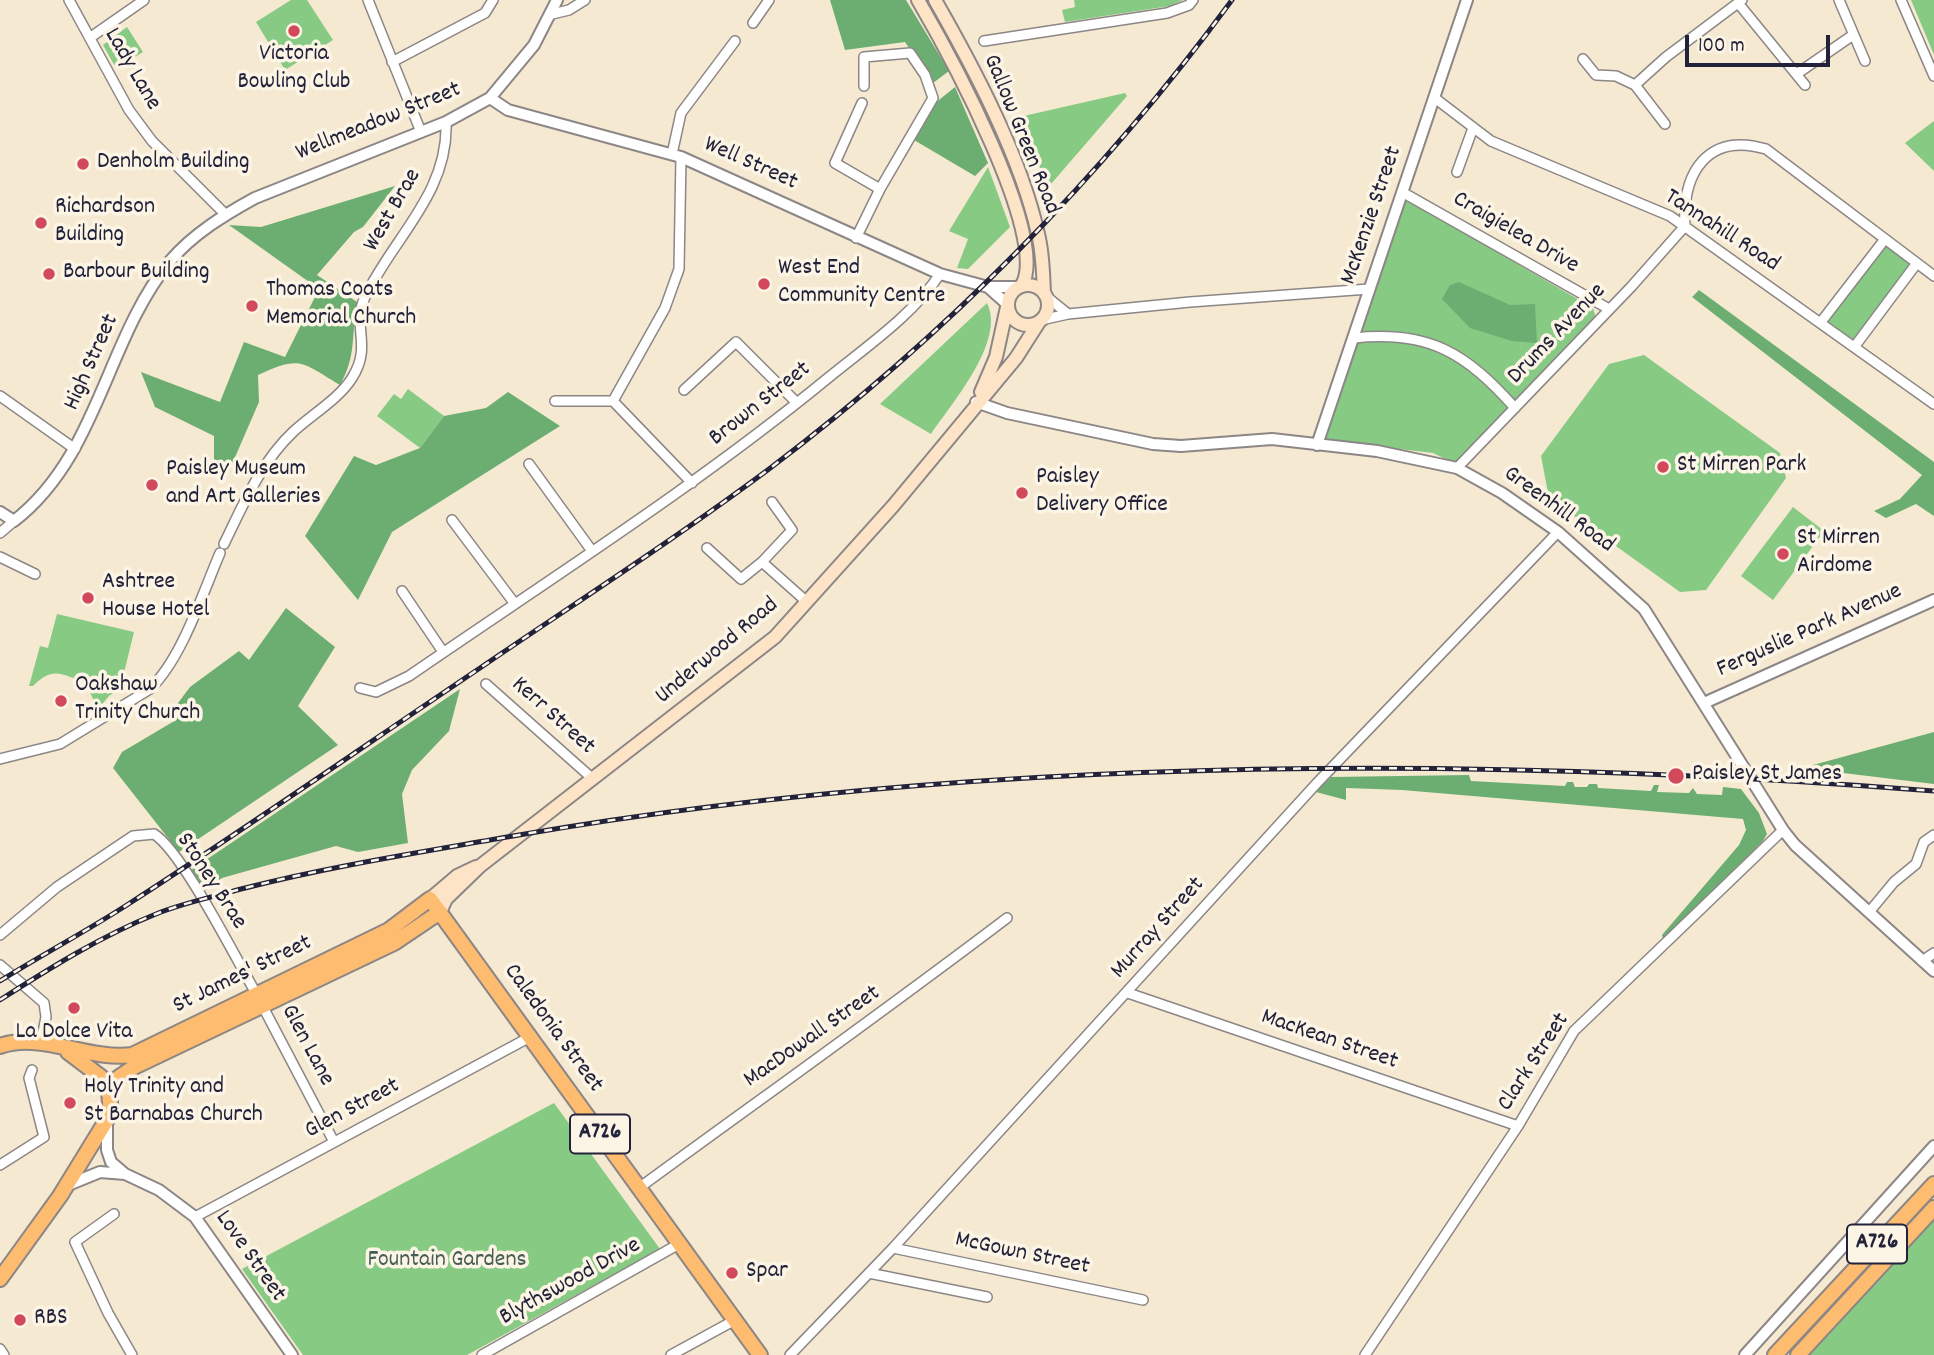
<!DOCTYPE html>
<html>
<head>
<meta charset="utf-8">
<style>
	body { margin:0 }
	#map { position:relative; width:1934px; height:1355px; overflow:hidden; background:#f6e9d1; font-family:Dekko,sans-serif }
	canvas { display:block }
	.scale { position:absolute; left:1685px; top:35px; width:145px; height:32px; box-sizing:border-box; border:4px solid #22223b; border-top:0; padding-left:9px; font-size:21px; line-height:24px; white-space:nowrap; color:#22223b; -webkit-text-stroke:5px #fcf5e5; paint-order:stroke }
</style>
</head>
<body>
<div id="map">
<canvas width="1934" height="1355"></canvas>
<div class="scale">100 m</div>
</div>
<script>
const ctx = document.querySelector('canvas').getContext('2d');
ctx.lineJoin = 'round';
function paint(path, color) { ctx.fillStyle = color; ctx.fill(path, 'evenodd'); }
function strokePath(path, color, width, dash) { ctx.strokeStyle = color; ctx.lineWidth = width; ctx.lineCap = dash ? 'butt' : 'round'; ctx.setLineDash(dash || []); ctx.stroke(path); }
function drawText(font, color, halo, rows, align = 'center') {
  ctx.font = font + ' Dekko,sans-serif'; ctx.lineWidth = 7; ctx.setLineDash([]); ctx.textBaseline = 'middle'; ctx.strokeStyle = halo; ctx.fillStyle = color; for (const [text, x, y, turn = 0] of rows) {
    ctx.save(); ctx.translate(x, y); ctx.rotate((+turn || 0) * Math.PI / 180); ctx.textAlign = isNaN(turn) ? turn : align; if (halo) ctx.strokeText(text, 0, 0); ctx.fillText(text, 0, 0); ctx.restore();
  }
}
const green = new Path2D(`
	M291,0h16l26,40 -48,30 -29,-48z
	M1074,0h109l-13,6 -105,16 -3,-12 13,-3z
	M1911,0h23v55z
	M127,27l16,25 -27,16 -13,-23z
	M1125,93l2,3 -76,88 -20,-30 -16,-36z
	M1934,121v50l-29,-28z
	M988,167l22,60 -42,42 -11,-1 11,-29 -19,-8z
	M1406,199l187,109 3,10 -140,146 -23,-11 -109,-13z
	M1885,244l27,20 -57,77 -28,-20z
	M987,303c19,38 -35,100 -56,131l-51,-30z
	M1644,355l136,98 6,25 -80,112 -26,2 -131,-94 -8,-42 68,-92z
	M408,389l36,27 -24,32 -43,-32 17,-22 7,5z
	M1793,507l31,24 -51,69 -32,-24z
	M57,614l77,18 -12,49 2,5 -15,10 -11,13 -13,-27c-25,-8 -32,-16 -52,4h-4l11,-40 8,2z
	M554,1103l106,146 -193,106h-164l-61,-86z
	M1934,1217v138h-128z`);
const forest = new Path2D(`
	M830,0h76l43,71 -16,12 -28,-41 -60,8z
	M955,87l33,76 -13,13 -61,-36 20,-36z
	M395,186l-32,41 -9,5 -37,43 40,27c-6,33 0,53 -17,83 -39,-23 -39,-30 -82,-10l1,27 -30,69 -15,-3v-32l-59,-29 -14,-35 79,30 24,-60 41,15 34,-68 -90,-64 32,2z
	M1459,282l51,23 25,-1 2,39 -25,-2 -42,-13 -28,-29 8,-14z
	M1699,290l235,172v54l-18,-12 -30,14 -12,-7 26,-12 22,-24 -230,-178z
	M508,392l52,34 -168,106 -34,68 -53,-64 49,-80 22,9 44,-17 24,-32 42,-8z
	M286,608l49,39 -37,59 40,39 -159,107 -66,-84 9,-16 54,-32 -4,-9 18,-24 49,-36 10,9z
	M460,689l-11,42 -37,39 -10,24 6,49 -50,9 -22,-6 -114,32 -19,14 -12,-22z
	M1934,732v52l-132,-16z
	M1469,775l2,6 94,5 2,-4h6l2,5h12l2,-3h8l1,4 53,3 3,-6h5l-2,7 32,1 4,-5 4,6 25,1 1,-8 18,2 18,24 8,21 -4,7 -100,98 -1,-4 77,-90 7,-15 -3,-11 -341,-29 -56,-2v12l-30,-8 15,-15z`);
const minor = new Path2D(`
	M69,0l60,110 23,31 73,73
	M368,0l53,132
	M1839,0l26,61
	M1901,0l33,76
	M1738,3l67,82
	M552,14l17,-4 16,-10
	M753,23l16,-23
	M91,37l53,-37
	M984,41l183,-28 22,-8 4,-5
	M1583,59l13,16 20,1 19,9
	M392,62l93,-49 8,-13
	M1798,73l55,-38
	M1436,99l55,42 179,75 264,188
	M862,103l-27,60 45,26
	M1665,124l-30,-39 31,-28 76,-57
	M672,154l9,-41 54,-72
	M1457,172l16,-44
	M1402,192l207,117
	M1685,226c-3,-54 23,-94 81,-77l168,127
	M856,238l24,-49 53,-91 -8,-23 -15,-22 -46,4v29
	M1047,297l21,17
	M1041,320l27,-6 122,-12 179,-13
	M1821,322l64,-83
	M1354,338c75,-8 112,15 161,70
	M1855,346l62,-83
	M684,390l52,-48 61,61
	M0,396l75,53
	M555,401h58l52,-93 14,-39 2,-112
	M613,401l79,82
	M529,464l63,87
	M1457,468l174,-181 54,-61
	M452,520l63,84
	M0,533l14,-12
	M224,544c19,-39 37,-82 69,-112 18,-17 46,-33 59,-54 21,-33 -1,-52 13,-81 28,-59 84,-104 81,-175
	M707,548l34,31 21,-17 45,40
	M0,557l35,17
	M762,562l30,-32 -20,-28
	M402,591l41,61
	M486,684l107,95
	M360,688l16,4 33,-16c141,-97 286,-189 419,-298 38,-31 85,-63 112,-104
	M0,759l60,-15 90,-55c32,-31 52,-94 70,-136
	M1870,911l24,-29 22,-18 8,-22 10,-7
	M0,935l57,-48 76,-51 21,-2c28,17 83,127 103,161
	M1922,961l12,-8
	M0,965l44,38 2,14 -5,26
	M1128,993l390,133
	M262,1005l72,137
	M0,1165l44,-28 -15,-59 3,-8
	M639,1188c123,-90 247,-178 368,-270
	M114,1214l-39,28 33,71 24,42
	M195,1217l335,-180
	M893,1248l250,52
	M869,1273l118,24
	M0,1349l4,6
	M482,1355l197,-111
	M671,1355l64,-35
	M790,1355l103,-107 424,-465 241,-251
	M1365,1355l153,-229 56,-95 209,-201`);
const tertiary = new Path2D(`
	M490,98l18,12 173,47 259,117 48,13h29
	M988,287l19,17
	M976,402l31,11 146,31 28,2 91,-7 105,12 80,17 45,25 56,39 86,77 139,221 12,15 139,126
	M1317,445l150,-445
	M0,512l14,9c85,-66 91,-180 156,-260 23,-27 54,-46 85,-63l191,-76 44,-24 44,-53 23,-45
	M1704,703l230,-103
	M107,1123v27l4,12 14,12 34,16 36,27 97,138
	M68,1185l32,-13 25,2
	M1745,1355l189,-209`);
const secondary = new Path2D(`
	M918,0c28,48 132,237 104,285
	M935,0c39,68 86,157 103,234 5,19 5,39 6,59
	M1008 305a20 20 0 1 1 40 0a20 20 0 1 1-40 0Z
	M981,392l15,-35 11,-50
	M430,899l27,-23 19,-9
	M440,912l6,-13 34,-33 295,-229 118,-131 123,-148 23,-36`);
const primary = new Path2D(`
	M0,1046c42,-15 88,15 132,9l257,-125 41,-31 330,456
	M109,1092l9,-14 16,-11 260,-124 46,-31
	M0,1279l60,-83 51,-83 -2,-21 -8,-15 -33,-25
	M1775,1355l159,-171
	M1798,1355l136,-147`);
const rail = new Path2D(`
	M0,981c43,-27 87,-50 130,-78 118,-76 234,-157 350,-235 97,-66 195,-129 289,-199 175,-132 333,-292 463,-469
	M0,1000c50,-32 101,-64 156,-86 27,-11 57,-17 85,-25 90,-23 181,-37 272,-53 463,-80 954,-81 1421,-45`);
const markers = [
	[294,31,7,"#d1495b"],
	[83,164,7,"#d1495b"],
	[41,223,7,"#d1495b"],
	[49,274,7,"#d1495b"],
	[764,284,7,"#d1495b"],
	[252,306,7,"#d1495b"],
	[1663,467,7,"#d1495b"],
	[152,485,7,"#d1495b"],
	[1022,493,7,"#d1495b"],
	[1783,554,7,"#d1495b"],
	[88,598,7,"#d1495b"],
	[61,701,7,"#d1495b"],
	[1676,776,9,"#d1495b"],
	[74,1008,7,"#d1495b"],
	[70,1103,7,"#d1495b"],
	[732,1273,7,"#d1495b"],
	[20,1320,7,"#d1495b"]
];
const shields = [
	[600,1134,60],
	[1877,1244,60]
];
const shieldNames = [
	["A726",600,1134],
	["A726",1877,1244]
];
const poiNames = [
	["Victoria",294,56,"center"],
	["Bowling Club",294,84,"center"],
	["Denholm Building",97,164],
	["Richardson",55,209],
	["Building",55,237],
	["West End",778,270],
	["Community Centre",778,298],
	["Barbour Building",63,274],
	["Thomas Coats",266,292],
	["Memorial Church",266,320],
	["St Mirren Park",1677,467],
	["Paisley Museum",166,471],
	["and Art Galleries",166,499],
	["Paisley",1036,479],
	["Delivery Office",1036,507],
	["St Mirren",1797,540],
	["Airdome",1797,568],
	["Ashtree",102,584],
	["House Hotel",102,612],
	["Oakshaw",75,687],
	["Trinity Church",75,715],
	["Paisley St James",1692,776],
	["La Dolce Vita",74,1034,"center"],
	["Holy Trinity and",84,1089],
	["St Barnabas Church",84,1117],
	["Spar",746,1273],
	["RBS",34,1320]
];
const streetNames = [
	["Lady Lane",131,70,60],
	["Wellmeadow Street",379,123,-22],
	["Gallow Green Road",1020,135,68],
	["Well Street",750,165,24],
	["West Brae",394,211,-60],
	["McKenzie Street",1373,216,-71],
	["Tannahill Road",1721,232,33],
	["Craigielea Drive",1515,234,30],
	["Drums Avenue",1558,335,-46],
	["High Street",93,363,-66],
	["Brown Street",761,405,-38],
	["Greenhill Road",1558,511,36],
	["Ferguslie Park Avenue",1810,632,-24],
	["Underwood Road",718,652,-40],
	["Kerr Street",552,717,42],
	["Stoney Brae",210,882,57],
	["Murray Street",1159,929,-48],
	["St James' Street",243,976,-26],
	["Caledonia Street",552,1029,54],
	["MacDowall Street",813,1038,-35],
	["MacKean Street",1329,1041,19],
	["Glen Lane",306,1046,62],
	["Clark Street",1535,1063,-57],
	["Glen Street",353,1110,-28],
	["McGown Street",1022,1255,12],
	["Love Street",249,1257,55],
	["Blythswood Drive",571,1283,-29]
];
const parkNames = [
	["Fountain Gardens",447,1262]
];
paint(green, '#86ca83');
paint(forest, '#6cae71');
strokePath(minor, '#8c8686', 12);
strokePath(tertiary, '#8c8686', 14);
strokePath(secondary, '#8c8686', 16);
strokePath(primary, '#8c8686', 18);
strokePath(minor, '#fff', 9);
strokePath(tertiary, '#fff', 10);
strokePath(secondary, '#fee4c6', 12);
strokePath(primary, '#fdbc70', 14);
strokePath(rail, '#22223b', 5);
strokePath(rail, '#fcf5e5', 2.5, [8]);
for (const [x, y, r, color] of markers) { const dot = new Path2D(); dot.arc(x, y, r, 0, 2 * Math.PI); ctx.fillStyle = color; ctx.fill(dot); strokePath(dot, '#fcf5e5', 2.5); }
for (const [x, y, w] of shields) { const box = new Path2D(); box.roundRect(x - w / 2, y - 19.5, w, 39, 5); ctx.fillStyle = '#fcf5e5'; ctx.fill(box); strokePath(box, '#22223b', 2); }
drawText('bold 23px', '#22223b', null, shieldNames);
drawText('24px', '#22223b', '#fcf5e5', poiNames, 'left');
drawText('24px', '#22223b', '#fcf5e5', streetNames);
drawText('24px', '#455d54', '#fcf5e5', parkNames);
</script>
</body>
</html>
